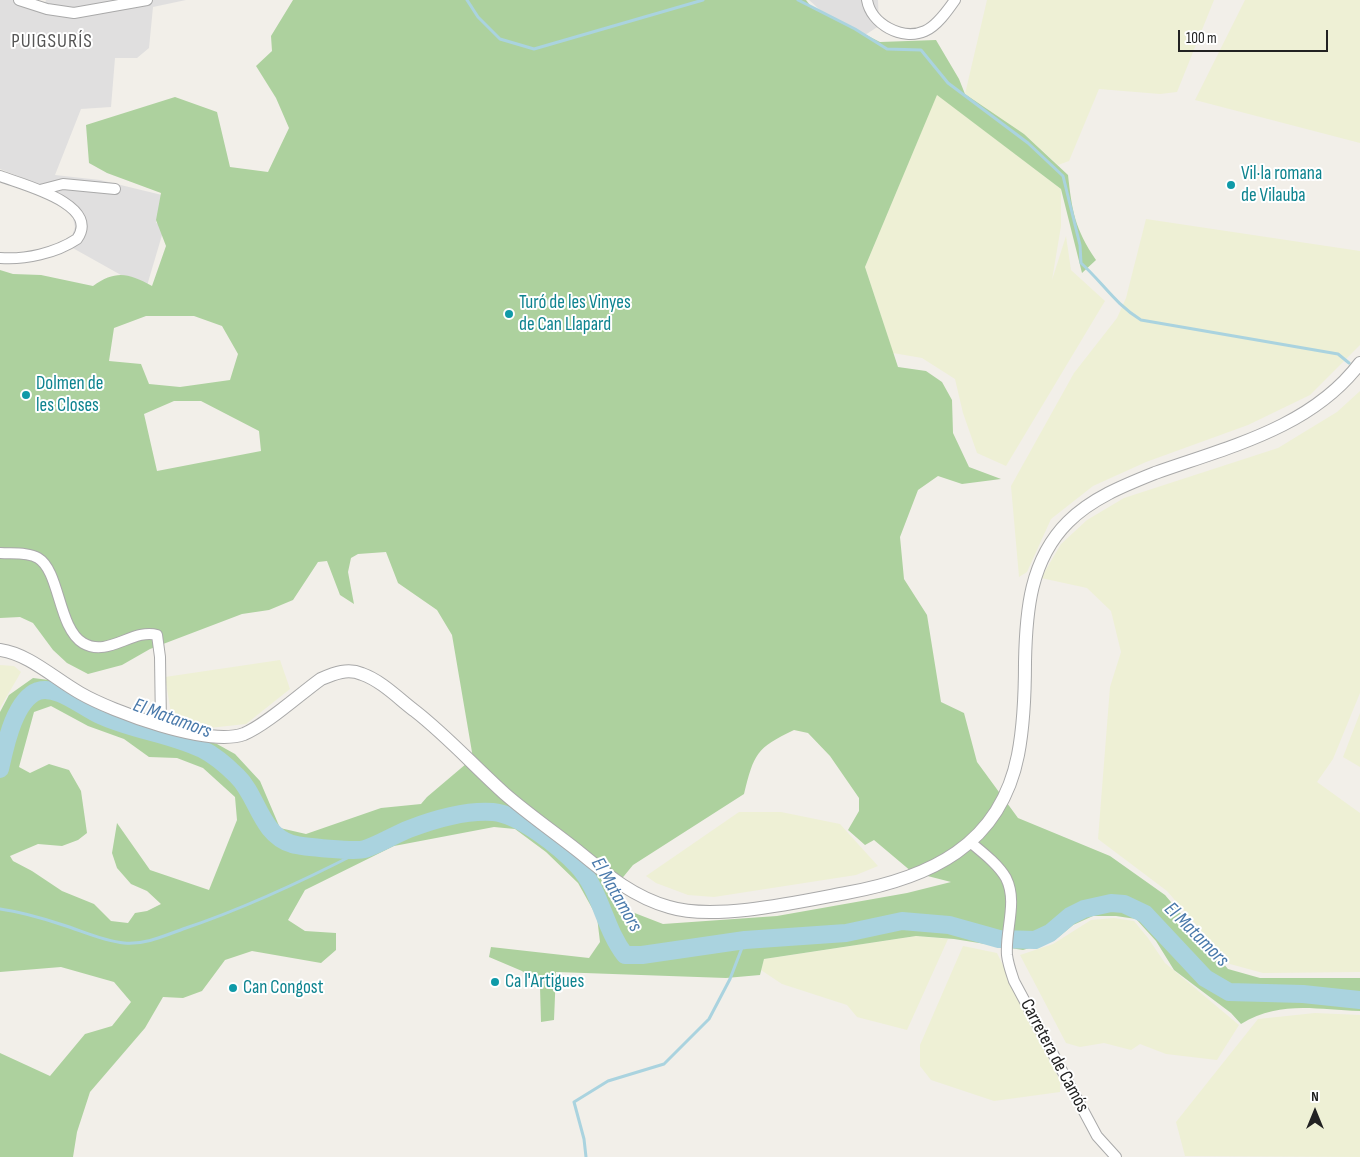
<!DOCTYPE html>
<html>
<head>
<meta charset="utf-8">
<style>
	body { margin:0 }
	#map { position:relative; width:1360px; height:1157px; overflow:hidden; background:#f2efe9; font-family:"Sofia Sans Condensed",sans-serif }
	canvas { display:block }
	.north { position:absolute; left:1290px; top:1087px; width:50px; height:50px; -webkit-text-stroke:4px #fff; paint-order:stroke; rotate:0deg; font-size:14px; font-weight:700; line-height:20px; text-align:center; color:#222 }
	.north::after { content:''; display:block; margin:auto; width:18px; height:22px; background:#222; clip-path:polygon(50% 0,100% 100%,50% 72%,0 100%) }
	.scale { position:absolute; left:1178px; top:30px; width:150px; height:22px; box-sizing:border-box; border:2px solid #222; border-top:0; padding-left:6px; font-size:15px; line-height:18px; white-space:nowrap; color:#222; -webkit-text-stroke:4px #fff; paint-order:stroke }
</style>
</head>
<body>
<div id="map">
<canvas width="1360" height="1157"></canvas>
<div class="north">N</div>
<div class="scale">100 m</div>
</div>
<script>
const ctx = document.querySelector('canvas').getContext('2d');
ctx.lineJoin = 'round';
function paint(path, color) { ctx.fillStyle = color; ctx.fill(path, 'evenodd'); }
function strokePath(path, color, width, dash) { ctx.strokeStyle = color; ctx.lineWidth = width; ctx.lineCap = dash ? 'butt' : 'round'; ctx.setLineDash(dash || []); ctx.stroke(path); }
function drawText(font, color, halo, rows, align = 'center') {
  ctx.font = font + ' "Sofia Sans Condensed",sans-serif'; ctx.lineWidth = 4; ctx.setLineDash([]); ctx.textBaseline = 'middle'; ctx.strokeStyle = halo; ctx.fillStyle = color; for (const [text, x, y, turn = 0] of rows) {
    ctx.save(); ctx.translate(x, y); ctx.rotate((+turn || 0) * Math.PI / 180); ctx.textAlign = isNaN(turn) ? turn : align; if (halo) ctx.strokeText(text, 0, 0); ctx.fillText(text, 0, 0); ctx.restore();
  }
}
const residential = new Path2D(`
	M0,0h35l10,3 1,-3h140l-33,7 -4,41 -12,10h-22l-4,49 -30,2 -26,66 45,5 62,15 -6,28 9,2 -19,64 -84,-47 10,-6 3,-9 -3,-13 -47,-35 -25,-10z
	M809,0h69l1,26 -14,9 -45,-25z`);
const farmland = new Path2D(`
	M987,0h227l-37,92 -17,2 -61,-5 -30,72 -11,4 -34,-31 -59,-40z
	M1245,0h115v143l-165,-43z
	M937,94l124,95v37l-9,54 14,-44 5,34 34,31 -99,165 -29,-13 -14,-40 -8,-34 -33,-21 -29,-5 -28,-86z
	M1146,219l214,32v94l-50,50 -62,30 -102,37 -53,24 -42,33 -24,53 -8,5 -8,-91 63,-113 43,-55 9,-20z
	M1360,391v302l-27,66 -16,23 43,31v159l-97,1 -33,-9 -63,-73 -69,-52 12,-152 11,-35 -10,-41 -24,-23 -46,-10 20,-34 26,-24 37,-22 154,-50 59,-36z
	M280,660l10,29 -44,35 -37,4 -37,-9 -7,-42z
	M0,665l14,1 7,6 -21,36z
	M1360,713v54l-17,-10z
	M739,812h42l59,12 38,42 -22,9 -142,22 -26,-2 -32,-12 -10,-7z
	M1114,918l20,3 14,17 17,25 74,62 -22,35 -51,-6 -26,-10 -9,6 -27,-7 -24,4 -14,-4 -46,-88 33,-11 38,-24z
	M916,936l32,3 -41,91 -50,-13 -10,-12 -65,-21 -21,-14 3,-11z
	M963,946l34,7 63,128v11l-66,9 -63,-21 -11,-14v-21z
	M1315,1013l45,2v142l-175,-1 -9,-34 82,-103z`);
const forest = new Path2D(`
	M293,0h513l6,8 68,34 56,-2 23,39 6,15 59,40 44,41c4,36 7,54 28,85l-14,13 -21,-84 -124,-94 -72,172 33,100 28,4 16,11 10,18 1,33 16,34 32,12 -39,5 -24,-8 -20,14 -18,47 4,42 23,36 14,87 23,11 13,49 41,56 92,38 55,39 63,74 32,9h100v33c-44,-1 -79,-11 -119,13l-10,-11 -57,-43 -18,-29 -20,-22 -20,-3h-23l-20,9 -18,15 -32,10 -69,-11 -38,-3 -152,23 -4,16 -34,3 -170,-6 -2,48 -13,2 -1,-35 -18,-16 -33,-14 2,-10 98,11 11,-16 -3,-25 -19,-34 -32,-31 -31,-23 -21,-2 -100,19 -89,44 -17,30 17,11 31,2v17l-15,13 -69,-12 -27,9 -23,31 -19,7 -20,-1 -18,31 -55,64 -13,40 -4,25h-73v-104l50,23 35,-42 27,-8 19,-24 -17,-20 -53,-15 -61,5v-260l9,-17 24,-17 16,2 143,57 25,7 18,10 25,27 20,47 26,6 75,-26 40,-4 6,-7 46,-39 -21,-123 -15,-25 -39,-27 -12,-31 -28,2 -7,4 -3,14 6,32 -14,-9 -13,-34 -9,1 -25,38 -24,10 -27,4 -92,35 -28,16 -34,9 -21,-11 -14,-13 -20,-27 -13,-6 -20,1v-348l13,4 28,1 52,11c23,-16 35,-13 59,0l14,-40 -10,-26 5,-27 -54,-20 -18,-10 -3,-38 89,-28 42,15 13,55 38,5 21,-44 -13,-30 -20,-32 16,-15 -1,-15zM146,316h48l28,10 16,28 -8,26 -50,7 -31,-3 -8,-20 -32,-3 5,-33zM174,401h27l58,30 2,20 -104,20 -13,-57zM51,706l37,20 36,13 25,18 28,1 26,10 32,29 2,23 -28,70 -59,-20 -33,-47 -5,30 5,15 14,16 16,7 14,13 -14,7 -12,2 -7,10 -17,-2 -17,-17 -32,-13 -30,-20 -19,-10 -3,-5 28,-12 24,2 16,-6 9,-7 -6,-42 -12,-21 -20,-6 -19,9 -11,-6 15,-55zM794,730l14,3 22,23 29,42v13l-11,19 17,15 9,-5 38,32 39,10 -44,11 -130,23 -114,8 -31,-12 -17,-25 18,-22 111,-71c10,-40 12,-46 50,-64z`);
const stream = new Path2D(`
	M467,0l11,17 22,22 34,10 169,-49
	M798,0l57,29 32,20 34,1 27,33 80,60 35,33 17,69 1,18c22,20 34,41 60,57l197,34 11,9
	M0,909c21,3 42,9 63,16 19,6 40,16 61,18 20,2 40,-7 59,-14 63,-21 122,-49 180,-79
	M586,1157l-2,-18 -10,-37 34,-21 56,-17 45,-45 21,-40 15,-39`);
const river = new Path2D(`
	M0,769c5,-22 14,-69 38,-78 19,-6 43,15 60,23 33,16 71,19 104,35 12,6 25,17 35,27 21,20 23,58 55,68 11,3 64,8 73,5 15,-5 29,-14 44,-20 26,-10 56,-19 84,-17 26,2 67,35 85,54 23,25 26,62 47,89h17l103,-15 101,-7 56,-12 47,4 50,14 36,1 15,-7 20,-17 14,-7 27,-6 13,1 21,10 60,64 24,14 74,2 57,6`);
const minor = new Path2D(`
	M19,0l28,9 27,4 73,-13
	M867,0c4,24 35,41 58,31 12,-5 23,-21 30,-31
	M0,176c20,8 102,28 77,63 -21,14 -52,21 -77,19
	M40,190l23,-6 52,5
	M0,553c12,1 28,-1 38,5 22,13 20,70 45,85 25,15 50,-15 74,-8l3,22 1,68
	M970,842c12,10 28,22 36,36 12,24 -1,52 1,77 1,9 4,17 7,26l83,155 19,21`);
const tertiary = new Path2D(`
	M0,650c29,4 55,29 80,43 33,19 128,54 164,41 22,-9 56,-40 77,-55 14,-6 27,-11 41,-5 20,7 37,25 53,37 32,25 59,55 90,83 23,20 49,38 73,57 28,23 55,46 91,56 45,14 130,-5 177,-14 83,-15 154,-47 172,-138 6,-31 7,-62 7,-93 1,-51 5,-102 43,-140 24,-24 57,-37 87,-49 73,-26 156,-45 205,-110`);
const markers = [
	[1231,185,5,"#0f9aa8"],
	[509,314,5,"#0f9aa8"],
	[26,395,5,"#0f9aa8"],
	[495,982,5,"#0f9aa8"],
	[233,988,5,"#0f9aa8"]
];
const cultureNames = [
	["Vil·la romana",1241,174],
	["de Vilauba",1241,196],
	["Turó de les Vinyes",519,303],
	["de Can Llapard",519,325],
	["Dolmen de",36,384],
	["les Closes",36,406],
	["Ca l'Artigues",505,982],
	["Can Congost",243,988]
];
const streetNames = [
	["Carretera de Camós",1054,1056,62]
];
const neighbourhoodNames = [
	["PUIGSURÍS",52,42]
];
const waterNames = [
	["El Matamors",172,719,20],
	["El Matamors",616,895,60],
	["El Matamors",1196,935,45]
];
paint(residential, '#e0dfdf');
paint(farmland, '#eef0d5');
paint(forest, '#add19e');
strokePath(stream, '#aad3df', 3);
strokePath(river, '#aad3df', 18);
strokePath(minor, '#a9a9a9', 12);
strokePath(tertiary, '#a9a9a9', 14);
strokePath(minor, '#fff', 10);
strokePath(tertiary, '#fff', 12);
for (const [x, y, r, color] of markers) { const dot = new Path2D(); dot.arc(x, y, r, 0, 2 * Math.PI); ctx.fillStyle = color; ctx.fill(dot); strokePath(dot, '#fff', 2); }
drawText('19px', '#0d838f', '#fff', cultureNames, 'left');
drawText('19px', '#222', '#fff', streetNames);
ctx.letterSpacing = '1px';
drawText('20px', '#555', '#fff', neighbourhoodNames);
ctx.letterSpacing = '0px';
drawText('italic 20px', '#4a7aab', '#fff', waterNames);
</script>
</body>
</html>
